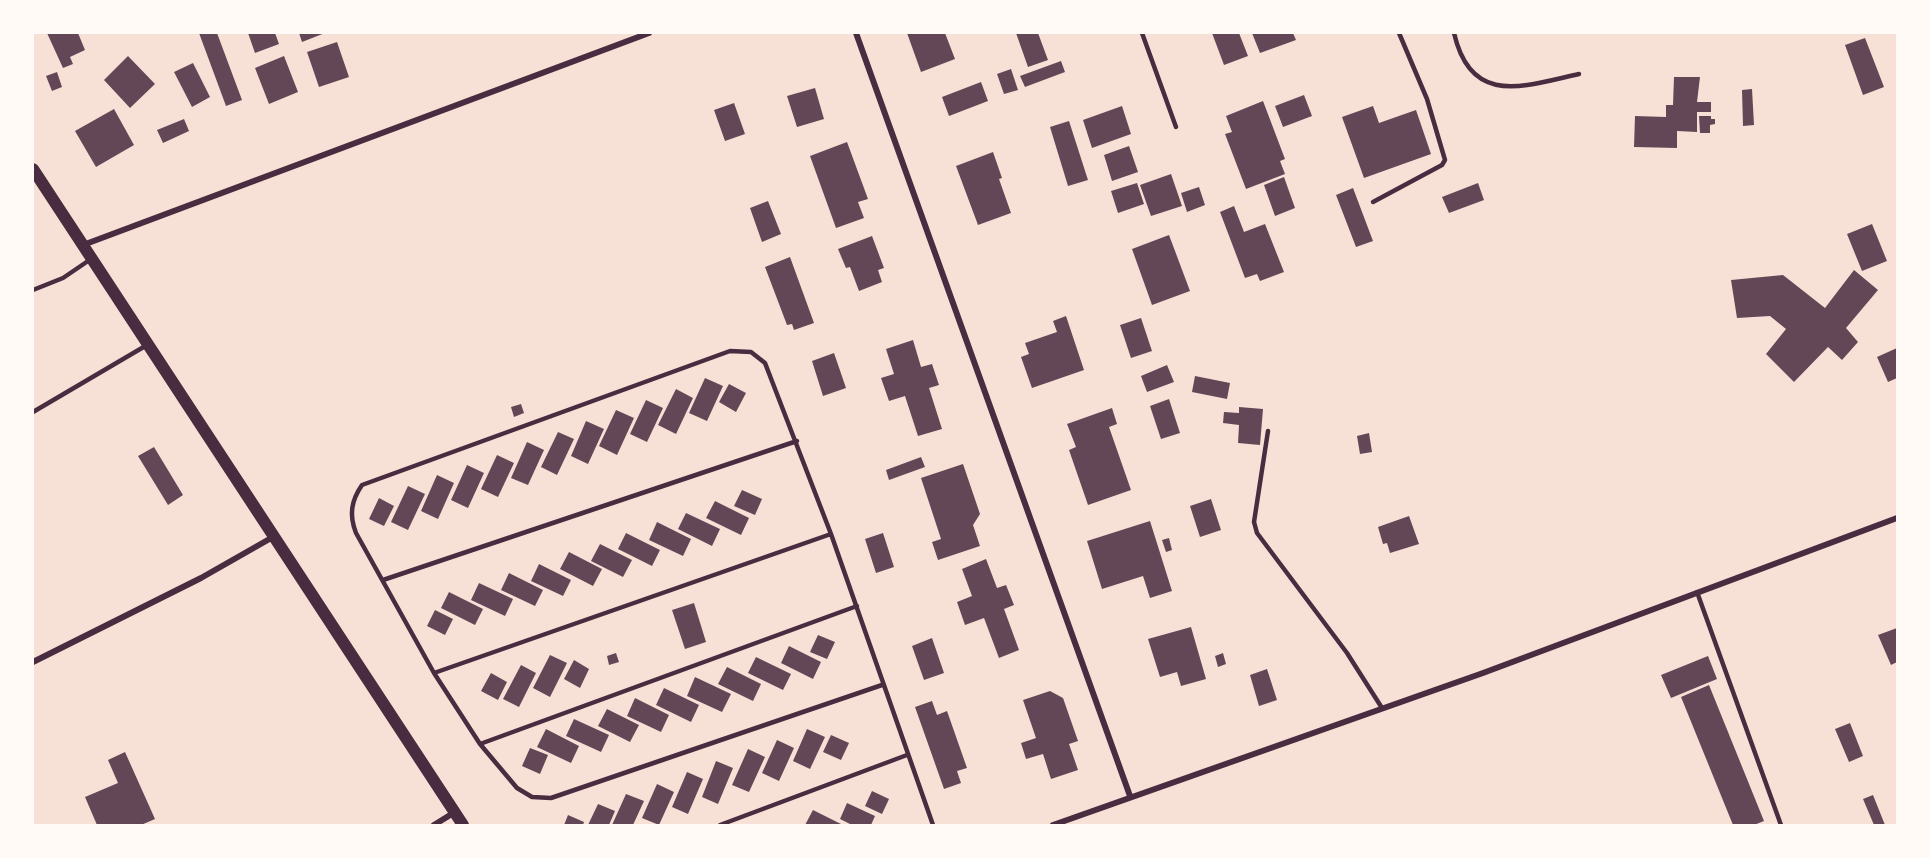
<!DOCTYPE html>
<html>
<head>
<meta charset="utf-8">
<style>
	body { margin:0 }
	#map { position:relative; width:1930px; height:858px; overflow:hidden; background:#f7e1d7; font-family:"Noto Sans",sans-serif }
	canvas { display:block }
	.frame { position:absolute; inset:0; border:34px solid #fffaf5; pointer-events:none }
</style>
</head>
<body>
<div id="map">
<canvas width="1930" height="858"></canvas>
<div class="frame"></div>
</div>
<script>
const ctx = document.querySelector('canvas').getContext('2d');
ctx.lineJoin = 'round';
function paint(path, color) { ctx.fillStyle = color; ctx.fill(path, 'evenodd'); }
function strokePath(path, color, width, dash) { ctx.strokeStyle = color; ctx.lineWidth = width; ctx.lineCap = dash ? 'butt' : 'round'; ctx.setLineDash(dash || []); ctx.stroke(path); }
const building = new Path2D(`
	M47,33h31l7,17 -15,7 3,7 -10,4z
	M199,33h18l25,67 -16,6z
	M248,33h27l4,11 -24,9z
	M299,33h26l-23,9z
	M907,33h38l10,26 -34,13z
	M1016,33h22l10,27 -20,7z
	M1212,33h27l9,23 -24,9z
	M1252,33h41l3,7 -36,13z
	M1865,38l19,49 -21,8 -18,-50z
	M337,42l12,35 -30,10 -12,-35z
	M128,56l27,28 -25,24 -26,-28z
	M284,56l14,36 -29,12 -14,-36z
	M1061,61l4,11 -40,15 -5,-11z
	M193,63l17,34 -18,10 -18,-35z
	M1011,69l7,21 -14,4 -7,-20z
	M57,72l5,15 -10,4 -6,-15z
	M1674,77h26l-3,25h14v10h-14v20l-20,-1v17l-43,-1 1,-31 31,1v-12h7z
	M981,82l7,19 -39,15 -7,-19z
	M815,88l9,31 -27,8 -10,-31z
	M1752,89l2,36 -11,1 -1,-36z
	M1304,95l8,21 -29,11 -8,-21z
	M1263,101l22,58 -5,2 5,13 -39,15 -21,-55 7,-2 -6,-16z
	M734,103l11,31 -20,7 -11,-31z
	M1122,106l9,28 -39,14 -9,-28z
	M1373,106l6,17 37,-13 15,44 -67,24 -22,-61z
	M114,109l20,36 -38,22 -21,-36z
	M1699,116h12v3h4v5l-5,1v8h-10z
	M184,119l5,12 -26,12 -6,-13z
	M1069,121l19,59 -20,6 -18,-59z
	M847,142l21,57 -10,3 6,16 -28,10 -26,-72z
	M1129,146l9,26 -26,9 -8,-26z
	M993,152l9,26 -3,1 12,34 -33,12 -22,-59z
	M1171,174l11,32 -31,10 -11,-31z
	M1284,177l11,31 -20,8 -11,-31z
	M1137,183l7,21 -26,9 -7,-22z
	M1478,183l6,17 -35,13 -7,-16z
	M1199,187l6,18 -18,7 -6,-19z
	M1353,188l20,53 -17,6 -20,-52z
	M768,201l13,33 -19,8 -12,-34z
	M1234,206l10,26 21,-8 19,48 -24,9 -3,-7 -12,4 -25,-66z
	M1872,224l15,37 -25,10 -15,-37z
	M1169,235l21,56 -38,14 -20,-56z
	M872,236l12,32 -6,2 4,12 -23,9 -9,-24 -4,1 -8,-19z
	M790,257l24,66 -20,7 -2,-6 -5,1 -22,-58z
	M1854,270l24,20 -32,38 12,14 -16,18 -14,-13 -34,35 -28,-28 20,-25 -16,-13 -33,2 -6,-38 52,-5 42,33z
	M1066,316l18,54 -52,18 -11,-31 8,-3 -4,-11 32,-11 -4,-11z
	M1141,318l11,33 -21,7 -11,-33z
	M913,340l8,27 11,-3 7,21 -10,3 13,41 -24,7 -13,-40 -16,5 -8,-23 13,-4 -8,-25z
	M1897,348v30l-9,4 -11,-25z
	M834,353l12,35 -23,8 -11,-35z
	M1167,365l7,17 -27,10 -6,-16z
	M1195,376l35,7 -3,16 -35,-7z
	M705,378l18,8 -16,35 -18,-8z
	M729,384l17,9 -10,19 -17,-10z
	M676,389l17,9 -17,36 -18,-9z
	M1169,399l11,34 -19,6 -11,-33z
	M646,400l17,8 -16,34 -17,-8z
	M521,404l3,9 -10,4 -3,-10z
	M1239,407l24,2 -3,36 -22,-2 1,-18 -16,-2 1,-11 15,1z
	M1112,408l5,16 -8,3 22,63 -43,15 -19,-55 7,-3 -9,-23z
	M616,410l18,8 -17,37 -18,-9z
	M586,421l18,8 -16,35 -17,-8z
	M558,432l16,7 -17,36 -16,-8z
	M1369,433l3,19 -12,2 -3,-18z
	M527,442l17,8 -16,35 -17,-7z
	M154,447l29,48 -15,10 -30,-49z
	M497,455l17,8 -16,34 -17,-8z
	M921,457l4,10 -36,13 -3,-10z
	M963,464l17,50 -7,11 7,21 -42,14 -6,-18 9,-3 -20,-61z
	M467,465l17,8 -16,35 -17,-8z
	M437,475l17,8 -16,36 -17,-8z
	M408,486l17,8 -17,36 -17,-8z
	M742,490l20,9 -7,16 -21,-9z
	M379,498l15,8 -10,20 -15,-7z
	M1211,499l10,31 -21,7 -10,-31z
	M715,501l34,17 -8,17 -35,-17z
	M686,513l34,16 -8,17 -34,-17z
	M1409,516l10,28 -29,9 -3,-10 -4,1 -5,-17z
	M1150,521l22,70 -22,7 -7,-22 -41,13 -15,-48z
	M657,522l34,17 -8,17 -34,-16z
	M626,533l34,17 -8,16 -34,-17z
	M883,533l11,34 -18,6 -11,-34z
	M1169,538l3,12 -6,2 -4,-12z
	M600,544l32,16 -9,17 -32,-16z
	M569,552l33,17 -9,17 -33,-17z
	M986,559l11,29 9,-3 8,20 -10,4 15,41 -20,8 -15,-40 -19,7 -8,-23 15,-6 -10,-27z
	M539,564l32,16 -8,16 -32,-15z
	M509,573l34,17 -8,16 -34,-16z
	M479,583l34,16 -8,17 -34,-16z
	M449,592l34,17 -8,16 -34,-17z
	M694,603l12,39 -21,7 -13,-39z
	M435,610l18,9 -8,16 -18,-9z
	M1191,627l15,52 -25,7 -4,-14 -17,5 -12,-38z
	M1897,628v34l-6,3 -13,-30z
	M818,635l17,7 -8,17 -17,-7z
	M932,638l12,35 -20,7 -12,-34z
	M789,646l32,16 -8,17 -32,-16z
	M616,653l3,9 -10,3 -2,-9z
	M1223,653l3,11 -8,3 -3,-11z
	M550,655l17,8 -17,34 -17,-9z
	M1708,656l9,23 -46,19 -10,-23z
	M756,657l35,17 -8,16 -35,-17z
	M574,660l15,9 -9,19 -16,-9z
	M521,665l15,8 -17,34 -16,-8z
	M727,667l34,17 -8,17 -35,-17z
	M1267,669l10,31 -18,6 -9,-31z
	M491,673l16,9 -9,18 -17,-9z
	M695,677l36,17 -9,18 -35,-16z
	M1709,685l55,136 -10,4h-21l-52,-128z
	M664,688l35,17 -8,17 -35,-17z
	M1050,691l13,7 15,43 -9,3 9,26 -27,9 -8,-25 -17,5 -5,-16 15,-5 -13,-38z
	M635,698l34,17 -8,17 -34,-16z
	M932,701l5,14 10,-4 20,57 -10,3 4,12 -17,6 -29,-82z
	M607,709l32,16 -9,17 -32,-16z
	M574,719l35,16 -8,17 -35,-16z
	M1850,723l13,33 -14,6 -14,-33z
	M546,729l33,17 -8,17 -34,-16z
	M807,729l18,8 -15,32 -17,-8z
	M831,735l18,8 -8,17 -18,-8z
	M777,740l17,8 -15,33 -17,-8z
	M530,748l18,7 -8,19 -18,-8z
	M748,749l17,8 -16,35 -17,-7z
	M125,752l30,67 -14,6h-44l-12,-28 33,-14 -10,-23z
	M716,761l17,7 -15,36 -16,-7z
	M687,772l16,7 -15,35 -16,-7z
	M657,784l17,8 -15,33 -17,-7z
	M872,791l17,8 -7,15 -17,-8z
	M626,794l18,7 -11,24h-21z
	M1873,795l12,30h-11l-11,-26z
	M847,803l28,13 -4,9h-19l-12,-6z
	M598,804l17,7 -6,14h-21z
	M813,810l30,15h-38z
	M568,815l16,7 -1,3h-19z`);
const service = new Path2D(`
	M1142,33l34,94
	M1454,33c17,74 70,53 125,41
	M1373,202l69,-37 3,-5 -18,-61 -28,-66
	M33,290l30,-12 28,-19
	M33,412l114,-67
	M1268,431l-14,91 3,11 90,120 35,55
	M383,580l414,-139
	M1697,592l84,233
	M434,673l397,-139
	M882,685l-331,113 -19,-1 -15,-9 -37,-44 -46,-71 -78,-140c-7,-18 -5,-32 6,-48l368,-134 21,1 14,11 66,171 102,291
	M480,744l377,-138
	M720,825l187,-70`);
const minor = new Path2D(`
	M856,33l274,763
	M83,245l566,-212
	M33,662l168,-84 72,-41
	M434,825l21,-13
	M1053,825l430,-152 414,-155`);
const secondary = new Path2D(`
	M33,169l430,656`);
paint(building, '#644757');
strokePath(service, '#4a2c40', 4.5);
strokePath(minor, '#4a2c40', 6);
strokePath(secondary, '#4a2c40', 12);
</script>
</body>
</html>
